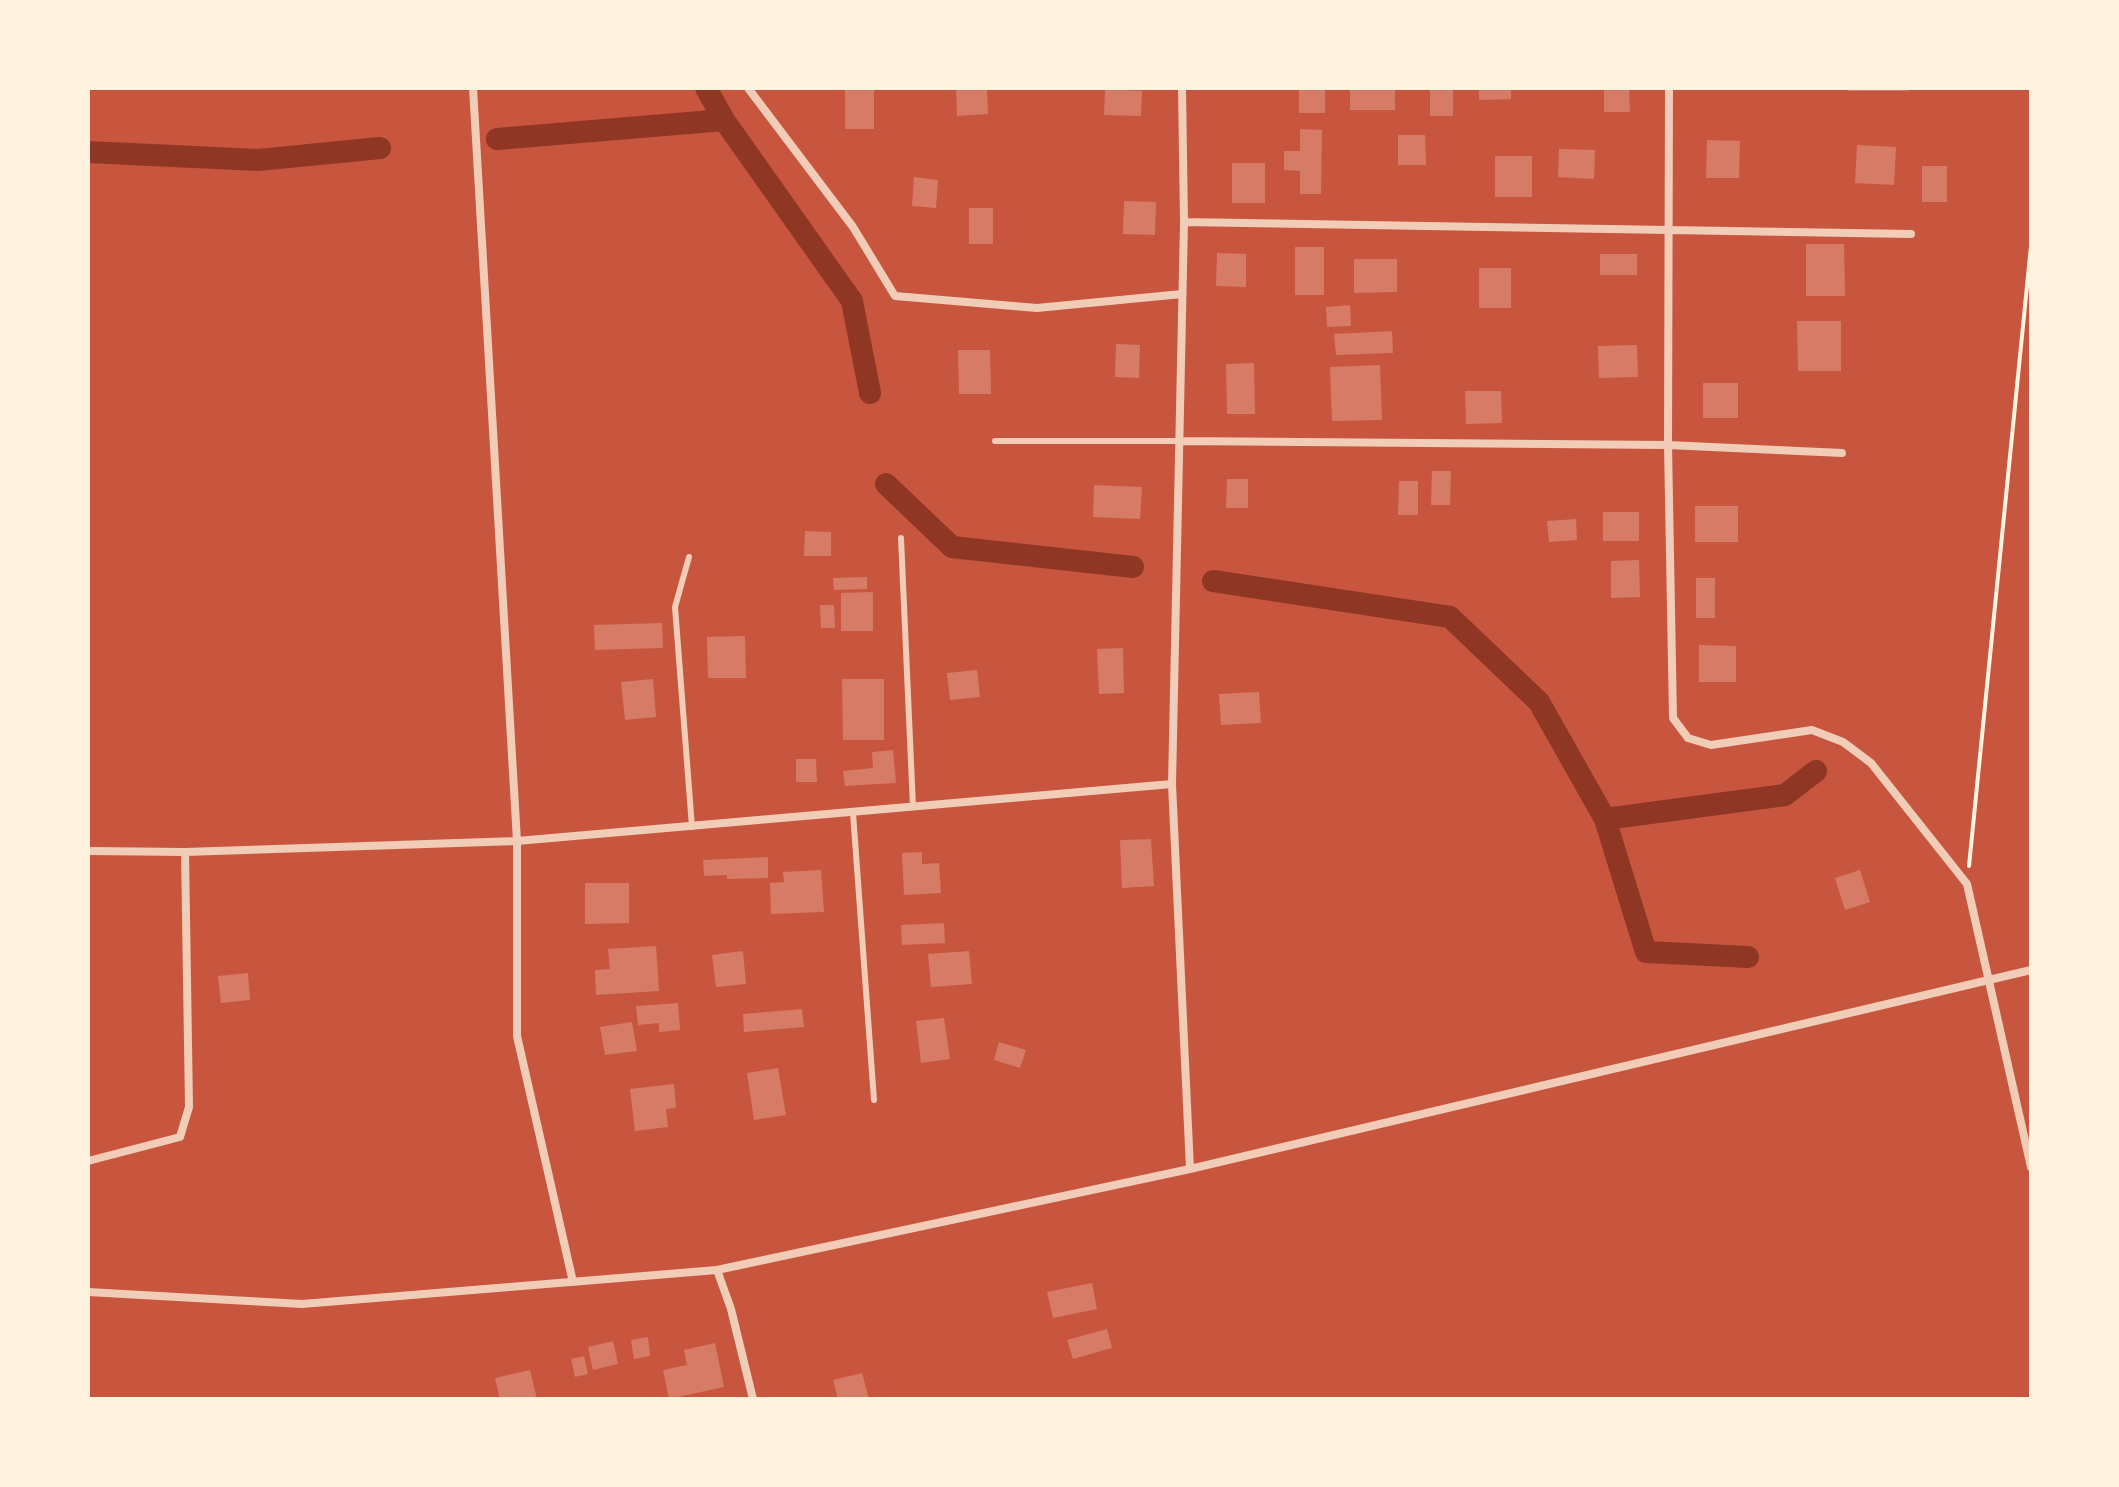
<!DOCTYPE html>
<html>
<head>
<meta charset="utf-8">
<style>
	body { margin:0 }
	#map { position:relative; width:2119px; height:1487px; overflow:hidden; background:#c8553d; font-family:"Golos Text",sans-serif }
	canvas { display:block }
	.frame { position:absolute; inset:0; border:90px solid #fff3e0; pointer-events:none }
</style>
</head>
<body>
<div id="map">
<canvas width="2119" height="1487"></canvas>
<div class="frame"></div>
</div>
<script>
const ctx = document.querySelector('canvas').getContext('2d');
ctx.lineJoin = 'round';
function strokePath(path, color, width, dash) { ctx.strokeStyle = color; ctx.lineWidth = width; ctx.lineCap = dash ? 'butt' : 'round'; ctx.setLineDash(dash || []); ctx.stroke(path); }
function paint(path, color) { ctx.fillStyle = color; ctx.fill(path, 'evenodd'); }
const canal = new Path2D(`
	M706,88l18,32
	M497,139l227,-19 128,181 18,92
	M88,152l170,8 122,-12
	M886,484l66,63 181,20
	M1213,581l237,36 89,85 66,117 41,133 102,5
	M1605,819l180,-24 31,-24`);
const building = new Path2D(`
	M956,88h31l1,26 -31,2z
	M1299,88h26v25h-26z
	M1350,88h45v22h-45z
	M1430,88h23v28h-23z
	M1479,88h32v11l-32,1z
	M1604,88h25l1,24h-26z
	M1848,88h61v3h-61z
	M1105,89l37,2 -1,25 -37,-1z
	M845,90h29v39h-29z
	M1300,129l22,1 -1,64h-21v-23l-16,-1v-19h16z
	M1398,135h27l1,30h-28z
	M1707,140l33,1 -1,37h-33z
	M1857,145l39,2 -2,38 -39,-2z
	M1559,149l36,1 -1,29 -36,-2z
	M1495,156h37v41h-37z
	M1232,163h33v40h-33z
	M1922,166h25v36h-25z
	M914,177l24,3 -2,28 -24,-2z
	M1124,201l32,1 -1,33 -32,-1z
	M969,208h24v36h-24z
	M1806,244h38l1,52h-39z
	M1295,247h29v48h-29z
	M1217,253l29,1v33l-30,-1z
	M1600,254h37v21h-37z
	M1354,259h43v33l-43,1z
	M1479,268h32v40h-32z
	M1350,305l1,21 -24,1 -1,-20z
	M1797,321h44v50h-43z
	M1392,331l1,22 -57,2 -2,-21z
	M1116,344l24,1 -1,33 -24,-1z
	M1637,345l1,32 -39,1 -1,-32z
	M958,350h32l1,44h-32z
	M1254,363l1,51h-28l-1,-50z
	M1380,365l2,55 -50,1 -2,-54z
	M1703,383h35v35h-35z
	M1465,391h36l1,32 -36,1z
	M1432,471h19l-1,34h-19z
	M1227,479h21v29h-22z
	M1399,481h19v34h-20z
	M1094,485l48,2 -2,32 -47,-2z
	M1695,506h43v36h-43z
	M1603,512h36v29h-36z
	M1576,519l1,21 -28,2 -2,-21z
	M805,531l26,1v24h-27z
	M1639,560l1,37 -29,1v-37z
	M867,577v12l-33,1 -1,-12z
	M1696,578h19v40h-19z
	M873,592v39h-32v-38z
	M820,605h14l1,23h-14z
	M662,623l1,25 -68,2 -1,-25z
	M745,636l1,42h-38l-1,-41z
	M1699,645l37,1v36h-37z
	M1123,648l1,45 -25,1 -2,-45z
	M977,670l3,27 -30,3 -3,-27z
	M653,679l3,38 -31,3 -4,-38z
	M842,679h42v61h-41z
	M1259,692l2,31 -40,2 -2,-31z
	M893,750l3,33 -51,3 -2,-15 30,-3 -1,-16z
	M796,759h20l1,23h-21z
	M1151,839l3,47 -32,2 -2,-48z
	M922,852v12l17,-1 2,30 -37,2 -2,-42z
	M768,857v21l-41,1v-4l-23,1 -1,-16z
	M821,870l3,42 -53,2 -1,-31 14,-1 -1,-10z
	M1860,870l10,32 -25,8 -10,-32z
	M585,883h44v40l-44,1z
	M944,923l1,20 -43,2 -1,-20z
	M656,946l3,45 -63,4 -1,-25 15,-1 -2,-20z
	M743,951l3,33 -30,3 -4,-32z
	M969,951l3,33 -41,3 -3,-33z
	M248,973l2,27 -29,3 -3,-27z
	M678,1003l2,27 -21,2v-9l-21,2 -2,-19z
	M802,1009l2,18 -60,5 -1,-18z
	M944,1018l6,41 -29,4 -5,-42z
	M632,1022l5,29 -32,4 -5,-28z
	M999,1042l27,8 -6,18 -26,-8z
	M778,1068l8,47 -32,5 -7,-47z
	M674,1084l2,24 -10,1 2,18 -33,4 -5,-42z
	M1092,1283l5,26 -44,9 -6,-26z
	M1107,1329l5,19 -39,11 -6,-19z
	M648,1337l2,19 -16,3 -3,-19z
	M613,1341l5,23 -25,6 -5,-23z
	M715,1343l9,44 -55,12 -6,-29 24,-5 -3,-15z
	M584,1356l4,18 -13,3 -4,-18z
	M530,1370l7,29h-37l-5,-21z
	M862,1373l7,26h-31l-5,-19z`);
const path = new Path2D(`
	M1969,866l62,-620`);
const service = new Path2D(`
	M995,441h185
	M901,538l12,269
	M689,557l-14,50 17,220
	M853,813l21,287`);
const minor = new Path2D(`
	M473,88l44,753v195l56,246
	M748,88l105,139 42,69 142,12 145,-14
	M1669,88l-1,357 5,273 15,20 23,7 101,-15 31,12 28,21 96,121 64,283
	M1184,222l727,12
	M1180,441l488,4 174,8
	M1172,784l18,385
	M88,851l97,1 332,-11 655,-57 12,-562 -2,-134
	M88,1161l92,-24 9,-30 -4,-255
	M717,1270l14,39 22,90
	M88,1292l214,12 415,-34 473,-101 841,-199`);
strokePath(canal, '#8f3625', 22);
paint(building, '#d67c66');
strokePath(path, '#fff3e0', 4);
strokePath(service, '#f1ccb7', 6);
strokePath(minor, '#f1ccb7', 8);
</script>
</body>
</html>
